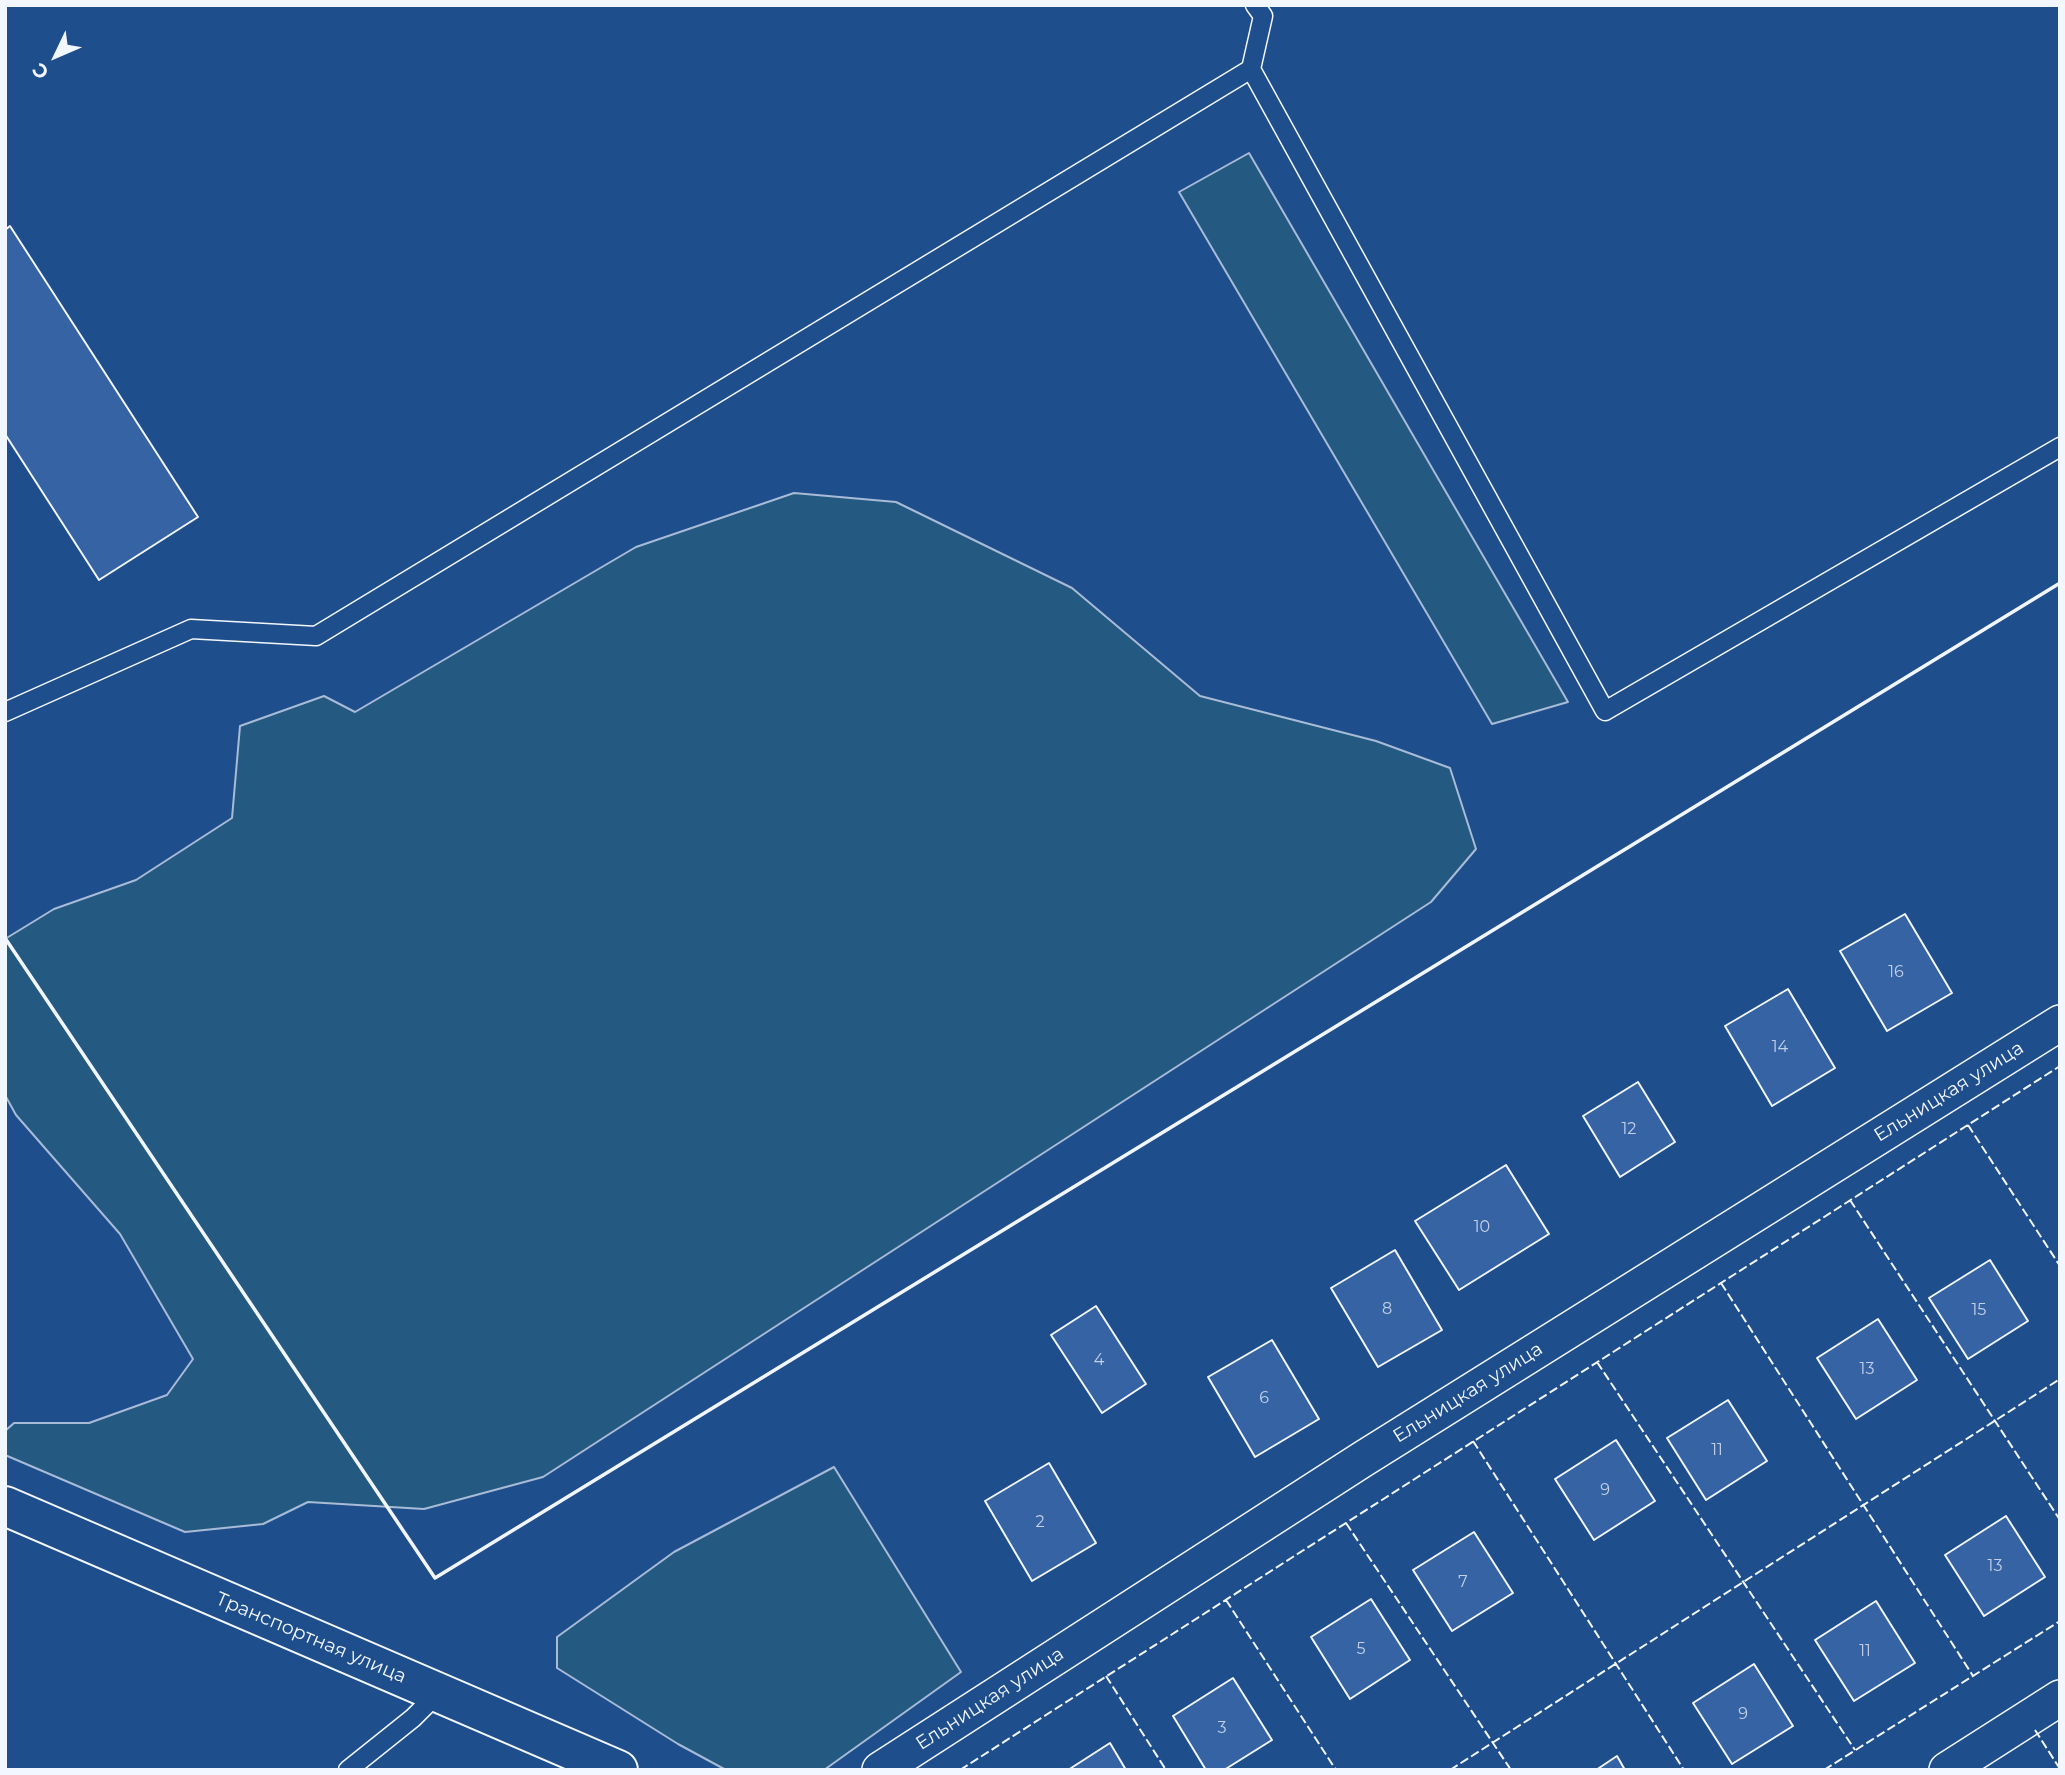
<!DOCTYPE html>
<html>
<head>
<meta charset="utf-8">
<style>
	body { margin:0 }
	#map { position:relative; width:2065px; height:1775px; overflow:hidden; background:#1f4e8c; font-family:Montserrat,sans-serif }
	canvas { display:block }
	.frame { position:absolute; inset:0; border:7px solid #f2f6ff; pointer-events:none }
	.north { position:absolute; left:21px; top:21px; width:70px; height:70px; -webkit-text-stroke:5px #1f4e8c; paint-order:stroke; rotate:226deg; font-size:19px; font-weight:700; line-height:28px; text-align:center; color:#f2f6ff }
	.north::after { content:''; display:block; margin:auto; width:24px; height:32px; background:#f2f6ff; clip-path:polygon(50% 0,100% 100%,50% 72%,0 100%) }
</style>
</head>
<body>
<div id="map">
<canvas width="2065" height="1775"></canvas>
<div class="frame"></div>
<div class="north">С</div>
</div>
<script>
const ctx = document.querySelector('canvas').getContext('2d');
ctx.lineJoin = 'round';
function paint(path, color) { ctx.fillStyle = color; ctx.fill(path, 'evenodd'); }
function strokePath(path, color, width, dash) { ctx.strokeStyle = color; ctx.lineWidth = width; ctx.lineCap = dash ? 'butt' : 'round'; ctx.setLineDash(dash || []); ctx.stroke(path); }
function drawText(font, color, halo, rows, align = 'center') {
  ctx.font = font + ' Montserrat,sans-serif'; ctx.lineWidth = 5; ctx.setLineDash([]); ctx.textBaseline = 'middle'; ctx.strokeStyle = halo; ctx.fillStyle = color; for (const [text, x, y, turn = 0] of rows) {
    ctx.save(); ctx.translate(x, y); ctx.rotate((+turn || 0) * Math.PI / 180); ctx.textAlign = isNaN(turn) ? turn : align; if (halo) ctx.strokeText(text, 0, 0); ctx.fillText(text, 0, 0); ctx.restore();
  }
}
const green = new Path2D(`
	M1249,153l319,549 -76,22 -313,-532z
	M794,493l102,9 176,86 128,108 176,45 74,27 26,81 -45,53 -888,575 -119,32 -116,-7 -45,22 -78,8 -180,-77v-24l9,-8h75l78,-28 26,-36 -73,-125 -104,-119 -11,-20v-156l49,-30 82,-29 96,-62 8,-92 84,-30 31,16 281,-165z
	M834,1467l127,205 -137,98h-98l-48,-26 -121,-76v-31l117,-85z`);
const building = new Path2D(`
	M10,226l188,291 -99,63 -94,-146v-204z
	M1905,914l47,79 -65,38 -47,-80z
	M1788,989l47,79 -63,38 -47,-80z
	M1638,1082l37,60 -55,35 -37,-61z
	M1506,1165l43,69 -90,56 -44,-69z
	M1395,1250l47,80 -64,37 -47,-79z
	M1990,1260l38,61 -60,38 -39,-61z
	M1096,1306l50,78 -44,29 -51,-78z
	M1878,1319l39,61 -61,39 -39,-61z
	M1272,1340l47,79 -64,38 -47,-80z
	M1728,1400l39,61 -61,39 -39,-62z
	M1616,1440l39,61 -61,39 -39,-61z
	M1049,1463l47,80 -64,38 -47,-80z
	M2006,1516l39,61 -61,39 -39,-61z
	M1474,1532l39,61 -61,38 -39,-61z
	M1371,1599l39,61 -60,39 -39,-62z
	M1876,1601l39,62 -61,38 -39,-61z
	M1754,1664l39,62 -61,38 -39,-61z
	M1233,1678l39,62 -48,30h-18l-33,-54z
	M1110,1743l16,27h-58z
	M1617,1756l8,14h-29z`);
const lane = new Path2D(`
	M1251,69l354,642 455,-264
	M5,712l186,-83 125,7 935,-567 12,-53 -8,-11
	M348,1770l65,-52 25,-25`);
const street = new Path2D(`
	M880,1770l483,-311 697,-436
	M1947,1770l113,-72`);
const secondary = new Path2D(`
	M5,1506l613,264`);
const fence = new Path2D(`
	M1968,1125l92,141
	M1850,1200l210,320
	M1721,1283l252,393
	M1597,1362l258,388
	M1473,1441l211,329
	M1346,1523l165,247
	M1226,1600l110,170
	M1106,1676l60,94
	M2035,1730l25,39
	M960,1770l1100,-704
	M1450,1770l610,-391
	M1824,1770l236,-149`);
const wall = new Path2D(`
	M5,938l430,640 1625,-995`);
const numberNames = [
	["16",1896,972],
	["14",1780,1047],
	["12",1629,1129],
	["10",1482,1227],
	["8",1387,1309],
	["15",1979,1310],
	["4",1099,1360],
	["13",1867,1369],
	["6",1264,1398],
	["11",1717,1450],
	["9",1605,1490],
	["2",1040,1522],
	["13",1995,1566],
	["7",1463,1582],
	["5",1361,1649],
	["11",1865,1651],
	["9",1743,1714],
	["3",1222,1728]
];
const streetNames = [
	["Ельницкая улица",1949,1092,-32],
	["Ельницкая улица",1468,1393,-32],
	["Транспортная улица",311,1638,23],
	["Ельницкая улица",990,1699,-33]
];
paint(green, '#245a82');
strokePath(green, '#a8bbd7', 2);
paint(building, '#3563a3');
strokePath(building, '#f2f6ff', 2);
strokePath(lane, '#f2f6ff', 21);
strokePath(street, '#f2f6ff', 38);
strokePath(secondary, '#f2f6ff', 42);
strokePath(lane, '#1f4e8c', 18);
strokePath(street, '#1f4e8c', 35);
strokePath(secondary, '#1f4e8c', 38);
strokePath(fence, '#f2f6ff', 2, [9, 3.5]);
strokePath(wall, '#f2f6ff', 3.5);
drawText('16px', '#c3d1e8', null, numberNames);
drawText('19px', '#f2f6ff', '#1f4e8c', streetNames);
</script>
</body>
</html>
